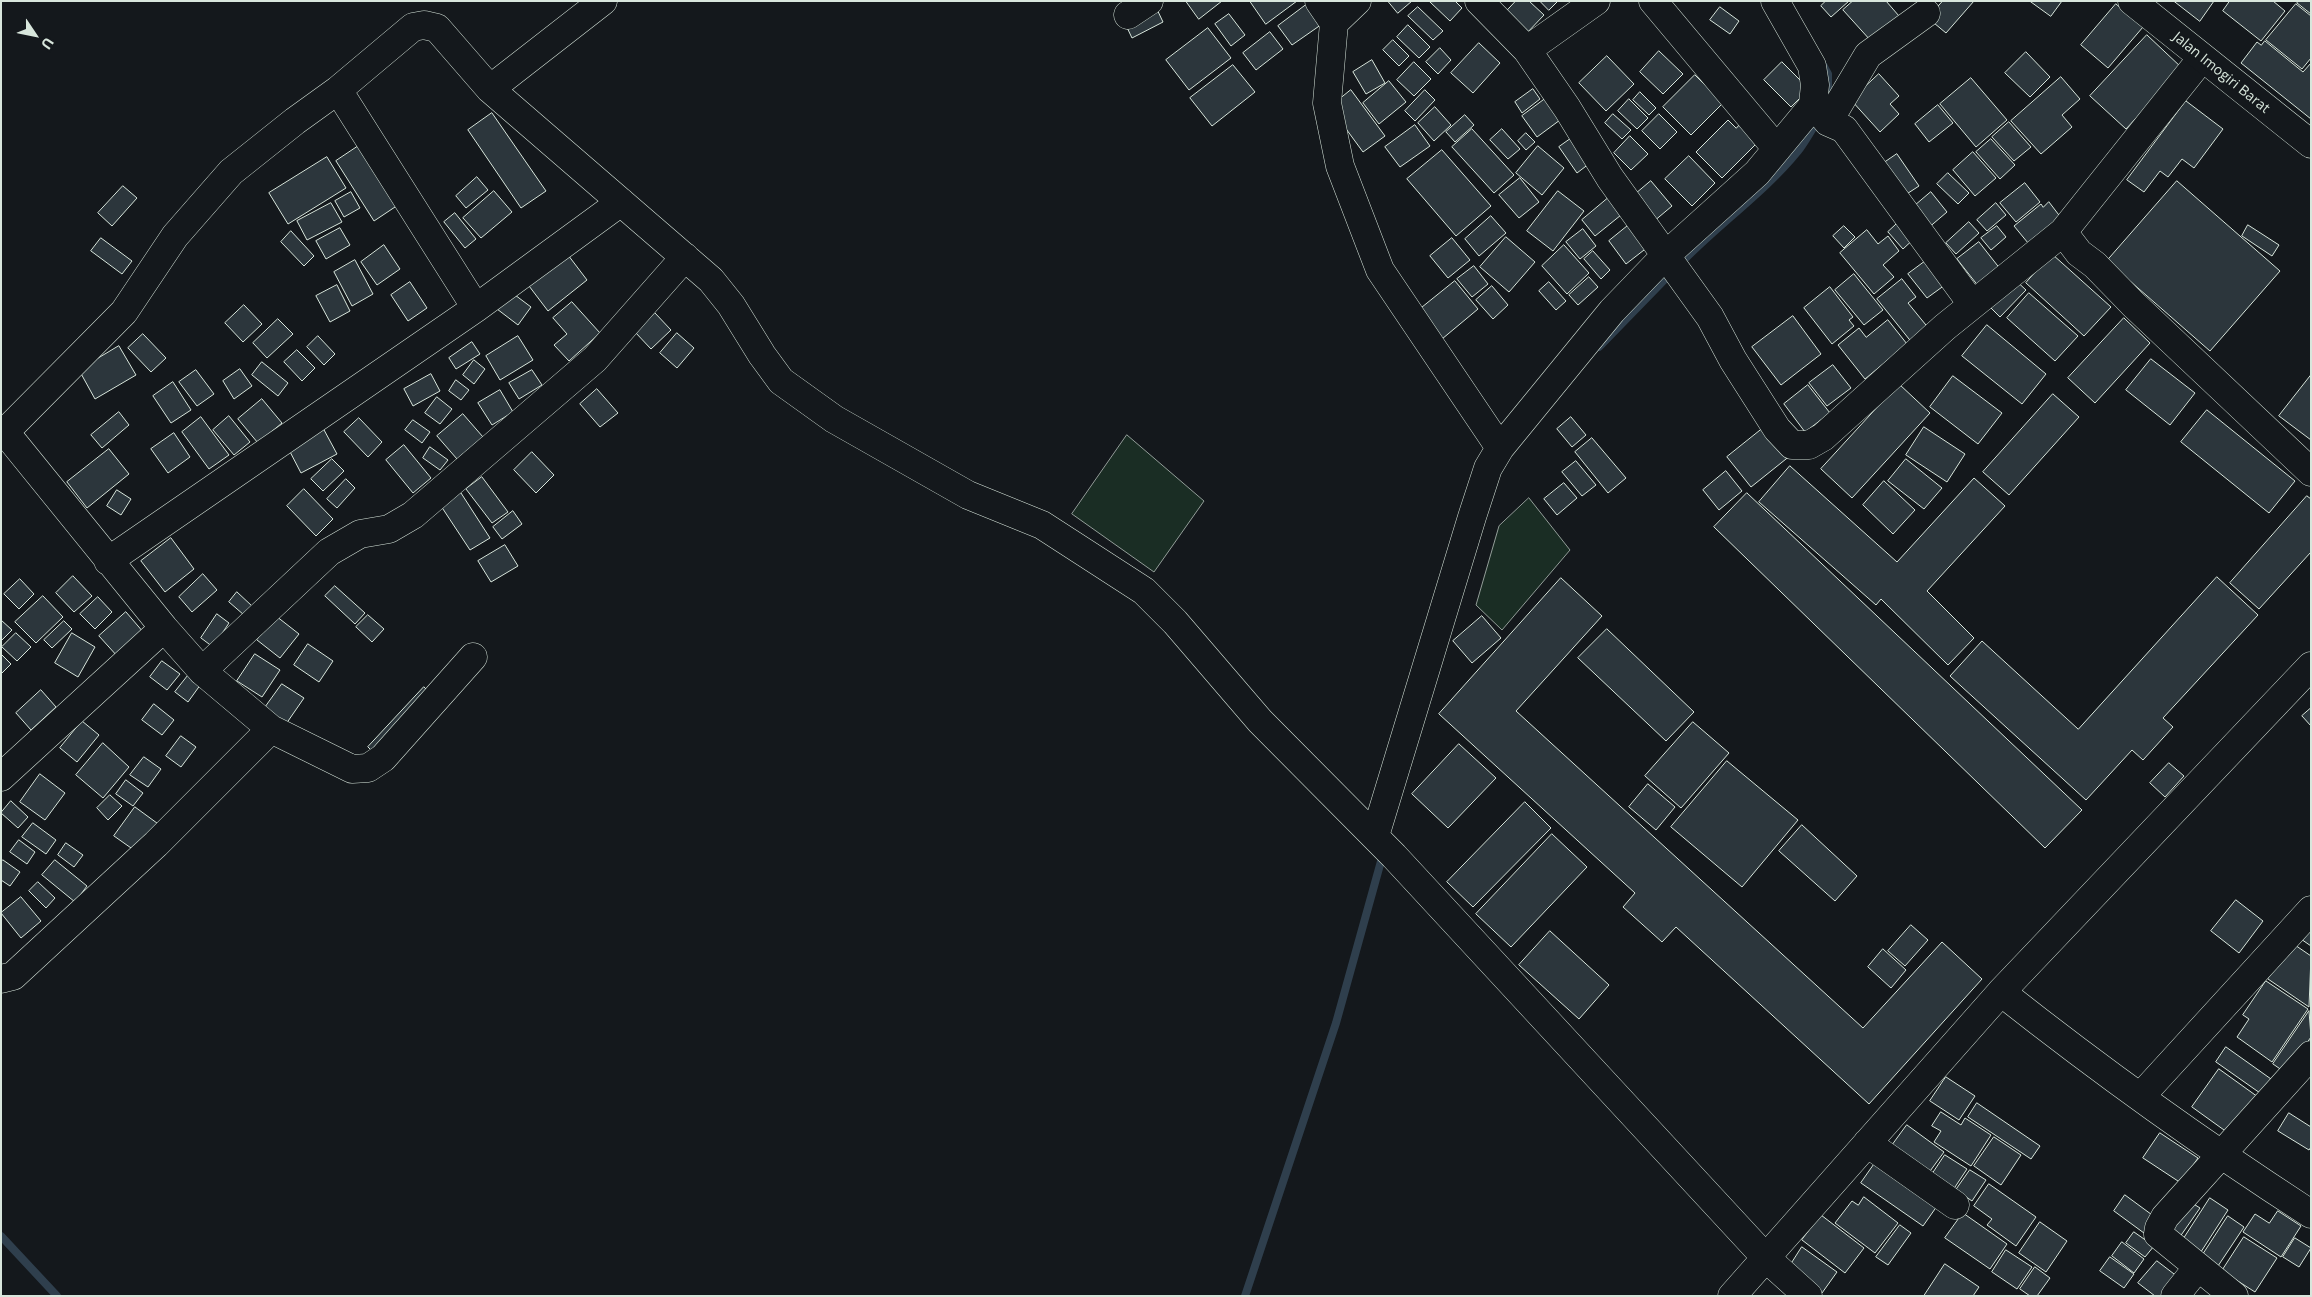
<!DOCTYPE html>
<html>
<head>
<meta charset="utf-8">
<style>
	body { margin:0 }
	#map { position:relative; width:2312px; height:1297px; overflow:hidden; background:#14181c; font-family:"Open Sans",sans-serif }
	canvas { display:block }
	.frame { position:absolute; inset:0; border:2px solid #d8e6dc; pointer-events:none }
	.north { position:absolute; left:10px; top:10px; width:50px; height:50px; -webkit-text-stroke:4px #14181c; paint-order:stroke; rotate:124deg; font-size:14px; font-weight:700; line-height:20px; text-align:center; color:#d8e6dc }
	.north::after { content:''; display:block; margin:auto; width:18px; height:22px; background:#d8e6dc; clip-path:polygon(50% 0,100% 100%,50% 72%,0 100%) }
</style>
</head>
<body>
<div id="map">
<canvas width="2312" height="1297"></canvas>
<div class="frame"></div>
<div class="north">U</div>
</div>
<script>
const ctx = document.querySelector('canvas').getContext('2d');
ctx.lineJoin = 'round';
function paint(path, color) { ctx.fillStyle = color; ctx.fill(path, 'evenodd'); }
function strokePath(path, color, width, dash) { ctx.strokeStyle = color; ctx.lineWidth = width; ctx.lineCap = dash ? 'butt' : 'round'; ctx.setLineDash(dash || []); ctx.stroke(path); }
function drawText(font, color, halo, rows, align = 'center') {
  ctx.font = font + ' "Open Sans",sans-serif'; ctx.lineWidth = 4; ctx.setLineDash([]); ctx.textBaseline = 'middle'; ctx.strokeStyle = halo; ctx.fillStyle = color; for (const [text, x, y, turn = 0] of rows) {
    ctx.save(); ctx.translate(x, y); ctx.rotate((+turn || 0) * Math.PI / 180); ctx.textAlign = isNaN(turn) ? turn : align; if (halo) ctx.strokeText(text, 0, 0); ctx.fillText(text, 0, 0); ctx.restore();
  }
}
const green = new Path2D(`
	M1127,435l77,66 -50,71 -82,-58z
	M1529,498l41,52 -68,80 -26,-25 23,-79z`);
const stream = new Path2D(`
	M1823,65l5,9v30
	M1679,265c38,-40 85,-72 119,-114 8,-10 14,-22 21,-33
	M1599,347l72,-74
	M1,1236l56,60
	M1245,1296l91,-273 47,-169`);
const building = new Path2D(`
	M1186,1h36l-23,18z
	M1250,1h47l-31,23z
	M1388,1h24l-14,12z
	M1455,1l7,7 -12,13 -20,-19z
	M1516,1h13l15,14 -19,20 -21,-21z
	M1540,1h18l-9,9z
	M1826,1h23l-18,16 -10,-11z
	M1853,1h33l13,15 -28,25 -28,-31z
	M1943,1h31l-28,32 -18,-15z
	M2030,1h32l-11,15z
	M2174,1h40l-14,20z
	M2230,1h43l12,10 -24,30 -38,-30z
	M2299,1h12v13l-14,-11z
	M1310,2l15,20 -33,23 -14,-19z
	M1154,3l9,19 -31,16 -9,-19z
	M2116,4l27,23 -35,41 -27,-23z
	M2296,4l15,12v42l-9,11 -36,-29z
	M1418,7l25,24 -10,9 -25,-24z
	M1720,7l19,14 -9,13 -20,-14z
	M1229,14l16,21 -14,11 -16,-22z
	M1408,25l22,22 -11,11 -22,-21z
	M1208,28l23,30 -42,32 -23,-30z
	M1270,32l13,17 -27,21 -13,-17z
	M2147,35l35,33 -56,61 -36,-33z
	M1393,40l16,16 -10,10 -16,-16z
	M2265,41l38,31 8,-9v56l-70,-56 16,-21 4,3z
	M1479,43l21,20 -27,30 -22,-20z
	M1440,48l11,12 -13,14 -12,-12z
	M1659,51l24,23 -20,20 -23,-22z
	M2026,52l24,25 -20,20 -25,-24z
	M1607,56l27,28 -28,27 -27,-28z
	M1372,60l13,23 -19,11 -13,-22z
	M1414,62l17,17 -17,17 -17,-16z
	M1782,62l27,27 -18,18 -27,-27z
	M1233,65l22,27 -43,34 -22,-28z
	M1879,74l20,22 -9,8 9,10 -19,18 -29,-32z
	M1695,75l28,28 -32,32 -28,-28z
	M2061,77l19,22 -18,16 10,12 -31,27 -30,-33z
	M1971,78l36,42 -31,27 -36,-43z
	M1389,81l17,21 -27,22 -16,-21z
	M1533,89l7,10 -18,14 -7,-11z
	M1351,90l34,46 -22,16 -33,-45z
	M1425,90l10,10 -20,21 -10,-10z
	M1640,92l16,16 -7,7 -16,-15z
	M1545,99l15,21 -23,17 -15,-21z
	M1629,99l19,19 -11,11 -19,-18z
	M2186,101l37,28 -29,39 -12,-9 -14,18 -8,-6 -16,21 -17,-12z
	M1938,105l15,18 -24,19 -14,-18z
	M1435,107l16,18 -17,16 -16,-18z
	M492,113l54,78 -25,17 -53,-78z
	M1613,114l18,16 -9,9 -17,-16z
	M1659,114l18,18 -17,17 -18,-18z
	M1465,115l9,10 -19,17 -9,-10z
	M1745,119l18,18 -41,41 -26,-26 32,-32 8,8z
	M2009,122l22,25 -17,14 -22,-24z
	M1415,125l15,21 -30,21 -15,-20z
	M1472,129l42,46 -20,18 -42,-46z
	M1502,129l18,20 -12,10 -18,-19z
	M1526,133l9,9 -9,8 -8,-9z
	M1576,135l18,25 -17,13 -18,-26z
	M1630,136l18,18 -17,16 -17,-17z
	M1991,139l24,26 -15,14 -24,-27z
	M360,145l38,60 -24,16 -38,-60z
	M1538,146l26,22 -22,27 -26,-22z
	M1442,150l49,56 -35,30 -49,-57z
	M1973,152l23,26 -21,18 -22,-26z
	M1897,154l22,32 -20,13 -21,-32z
	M1689,156l26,27 -23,23 -27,-27z
	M327,157l19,31 -58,36 -19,-31z
	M1948,173l21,20 -11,11 -21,-20z
	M477,177l11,13 -22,18 -10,-12z
	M1520,178l19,24 -20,16 -20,-23z
	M1651,181l21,25 -19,16 -21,-25z
	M2177,181l103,90 -70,80 -103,-90z
	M2025,183l15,19 -24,20 -16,-19z
	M123,186l14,12 -25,28 -14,-13z
	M494,191l18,21 -31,26 -18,-20z
	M1558,191l26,20 -31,40 -26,-20z
	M351,192l9,16 -16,9 -9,-16z
	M1931,192l16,20 -20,17 -16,-20z
	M1613,194l13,17 -31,25 -13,-16z
	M2049,202l16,21 -32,26 -19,-23 27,-22 2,3z
	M331,203l11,19 -35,18 -10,-19z
	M1996,203l10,12 -19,16 -10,-11z
	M455,213l21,26 -11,9 -21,-26z
	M1491,216l15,17 -27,23 -14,-17z
	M1902,219l16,16 -15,14 -15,-17z
	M1635,220l18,23 -27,21 -17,-23z
	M1969,222l10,11 -23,21 -10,-11z
	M2248,225l31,20 -7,11 -30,-20z
	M1844,226l11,11 -11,11 -11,-12z
	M1997,226l9,11 -15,13 -10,-12z
	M340,228l10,17 -24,14 -10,-18z
	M1583,229l13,17 -16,13 -14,-17z
	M1867,230l11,14 10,-8 11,15 -16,14 11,12 -20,17 -34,-41z
	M291,231l23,25 -10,10 -23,-24z
	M1506,237l29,25 -26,30 -29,-25z
	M101,238l31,23 -10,13 -31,-23z
	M1452,238l18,22 -22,18 -18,-22z
	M1979,242l22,28 -22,17 -22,-28z
	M384,245l16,24 -23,16 -16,-23z
	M1564,245l25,28 -22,21 -25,-28z
	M565,251l22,29 -39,31 -22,-29z
	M1593,251l17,19 -9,9 -17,-20z
	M2052,254l59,53 -27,29 -58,-53z
	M1931,257l18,25 -22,16 -19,-24z
	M355,260l18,34 -21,12 -18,-34z
	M1474,266l14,18 -16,13 -15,-18z
	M1854,274l29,36 -19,15 -29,-35z
	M1589,277l9,10 -20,18 -9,-10z
	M2012,277l14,13 -26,27 -13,-13z
	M1902,279l14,18 -8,6 22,27 -17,14 -36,-45z
	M1455,281l23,28 -36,30 -23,-29z
	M410,282l17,26 -19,13 -17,-26z
	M1549,282l17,19 -10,9 -17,-19z
	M337,285l13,26 -20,11 -14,-26z
	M1492,286l16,19 -15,14 -17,-19z
	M1830,287l23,30 -4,3 5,6 -22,18 -28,-36z
	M511,292l20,15 -13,18 -21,-16z
	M2029,293l49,43 -23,25 -48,-43z
	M572,302l28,31 -31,28 -15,-16 13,-11 -14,-16z
	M244,305l18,19 -19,18 -18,-19z
	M655,313l16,17 -20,19 -16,-17z
	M1793,316l28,38 -40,31 -29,-38z
	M2124,318l26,25 -55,60 -27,-25z
	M278,319l15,15 -26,24 -14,-15z
	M1888,320l19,24 -42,35 -27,-34 21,-17 7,9z
	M1987,325l59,49 -24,30 -60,-48z
	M677,333l17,15 -17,20 -17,-15z
	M143,334l23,24 -15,14 -23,-24z
	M318,336l17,18 -11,11 -17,-18z
	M518,336l15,24 -33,20 -14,-24z
	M472,342l8,12 -24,15 -7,-11z
	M119,346l17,29 -41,24 -16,-29z
	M297,350l18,18 -13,13 -18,-19z
	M2151,359l44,34 -25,32 -44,-35z
	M474,360l11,9 -11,15 -11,-9z
	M262,362l26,21 -10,13 -26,-21z
	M1833,365l18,23 -24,18 -18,-23z
	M240,369l12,17 -18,13 -11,-18z
	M196,370l18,24 -17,12 -18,-24z
	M532,370l10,15 -23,14 -10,-16z
	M431,374l9,17 -27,15 -9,-17z
	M2311,375v65l-32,-24z
	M1953,376l49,37 -24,31 -48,-37z
	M456,380l13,10 -8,10 -12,-9z
	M173,382l18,28 -20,13 -18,-27z
	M1899,384l31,29 -78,85 -31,-29z
	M1808,385l22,28 -25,19 -21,-28z
	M597,389l21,24 -18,14 -20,-23z
	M500,390l13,22 -21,13 -14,-22z
	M2053,394l26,23 -70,78 -26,-23z
	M437,397l15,12 -12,15 -15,-11z
	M262,399l20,24 -24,20 -20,-24z
	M2207,410l88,71 -26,32 -88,-71z
	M119,412l10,13 -27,23 -11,-13z
	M463,414l20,23 -26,22 -20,-23z
	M229,416l21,26 -16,13 -21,-25z
	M201,417l28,38 -20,14 -27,-37z
	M1571,417l15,18 -14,12 -15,-18z
	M359,418l23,24 -14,15 -24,-25z
	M413,420l17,12 -8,11 -17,-13z
	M1767,425l24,30 -40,32 -24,-30z
	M1924,427l41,27 -18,28 -41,-27z
	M323,428l14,26 -36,19 -14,-27z
	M174,433l16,24 -22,16 -17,-24z
	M1592,438l34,40 -18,15 -33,-41z
	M404,445l27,33 -18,15 -27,-33z
	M430,447l18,13 -8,10 -17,-12z
	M109,449l20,25 -42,34 -20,-26z
	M532,452l22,23 -18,18 -22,-23z
	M332,459l12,12 -21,20 -12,-12z
	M1906,459l36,29 -18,21 -36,-28z
	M1576,461l20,24 -14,11 -20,-24z
	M1790,466l107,96 77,-84 31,28 -78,85 47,47 -26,27 -67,-66 -5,6 -117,-103z
	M1726,471l16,20 -23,19 -16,-20z
	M482,477l26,35 -16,11 -26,-34z
	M346,479l9,9 -18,20 -10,-9z
	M1884,481l31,29 -22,24 -30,-29z
	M1564,483l13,15 -20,17 -13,-16z
	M304,489l29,30 -17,17 -29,-30z
	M117,490l14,9 -10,16 -14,-9z
	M461,493l29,45 -20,12 -29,-44z
	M1747,493l335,317 -37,38 -331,-321z
	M2307,496l4,3v53l-52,57 -29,-26z
	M513,511l9,13 -20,15 -9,-12z
	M171,538l23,31 -29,23 -24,-31z
	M505,545l13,21 -27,16 -13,-21z
	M203,574l14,16 -25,22 -13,-15z
	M73,576l19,20 -18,16 -18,-19z
	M2217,577l41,38 -95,103 10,9 -30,33 -11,-10 -46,50 -136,-124 32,-35 96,88z
	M1561,578l41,38 -86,95 347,317 79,-86 40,37 -113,125 -193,-177 -14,15 -39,-35 12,-14 -196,-179z
	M20,579l14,15 -15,15 -15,-15z
	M335,586l30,27 -10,11 -30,-28z
	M237,592l15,14 -8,9 -15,-13z
	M43,596l20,21 -27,26 -21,-21z
	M98,597l14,15 -17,17 -15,-15z
	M126,612l18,21 -26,24 -19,-21z
	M217,614l12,9 -16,24 -12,-9z
	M368,615l16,14 -12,13 -16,-15z
	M276,616l23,18 -19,24 -23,-18z
	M1482,616l19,22 -29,25 -19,-22z
	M1,620l11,10 -11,11z
	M64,621l8,8 -20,19 -8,-8z
	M1607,629l87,83 -28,29 -88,-83z
	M16,633l15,14 -14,14 -15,-14z
	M72,633l23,14 -17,30 -23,-14z
	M308,644l25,17 -14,21 -25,-17z
	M1,654l10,10 -10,10z
	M255,654l25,16 -18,27 -25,-16z
	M162,661l18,13 -13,16 -17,-13z
	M194,668l12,9 -18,25 -13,-10z
	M282,684l22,14 -18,26 -22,-15z
	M424,687l9,9 -56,60 -9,-9z
	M41,690l15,17 -25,23 -15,-17z
	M154,704l20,16 -12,15 -20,-15z
	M2311,708v18l-9,-10z
	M82,721l17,14 -22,27 -17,-14z
	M1693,722l36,31 -48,55 -36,-32z
	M181,736l15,11 -15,20 -15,-11z
	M103,743l26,24 -26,31 -27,-23z
	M1459,744l37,34 -48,50 -36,-34z
	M144,757l17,12 -13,18 -18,-12z
	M1727,761l71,59 -56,67 -71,-60z
	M2169,763l15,13 -19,21 -15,-14z
	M40,774l25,19 -20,27 -25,-18z
	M126,780l17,13 -10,13 -17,-12z
	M1648,784l27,23 -19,23 -27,-23z
	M110,795l12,11 -14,14 -11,-12z
	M11,801l17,16 -10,11 -17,-15z
	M1525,802l26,26 -78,79 -26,-25z
	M135,807l26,19 -20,29 -27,-19z
	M33,823l23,17 -10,14 -24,-17z
	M1802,825l55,51 -22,25 -56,-50z
	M1552,834l35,33 -76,80 -35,-33z
	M19,840l16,12 -8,12 -17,-12z
	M66,843l17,12 -9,12 -16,-12z
	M3,860l17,12 -10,14 -9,-6v-18z
	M55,860l32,26 -12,16 -33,-27z
	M38,882l17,16 -9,10 -17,-17z
	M21,897l20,24 -20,17 -20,-25z
	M2236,900l27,21 -24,32 -28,-22z
	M2311,917v29l-13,-9z
	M1911,925l17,15 -23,26 -17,-15z
	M1550,931l59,54 -30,34 -60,-54z
	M2292,943l19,13 -2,51 -41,-28z
	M1883,949l23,21 -15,18 -23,-21z
	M2266,981l42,28 -36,53 -35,-25 12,-18 -6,-4z
	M2309,1011l2,26 -25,36 -13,-9z
	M2226,1047l45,32 -11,14 -44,-31z
	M2219,1069l39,28 -27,38 -39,-28z
	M1946,1077l29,19 -16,24 -29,-19z
	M1977,1103l63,43 -9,13 -63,-42z
	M1941,1112l20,13 4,-7 26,17 -20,31 -37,-24 7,-11 -9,-5z
	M2289,1113l22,14v20l-2,3 -31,-19z
	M1907,1125l37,27 -19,26 -37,-27z
	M2160,1133l38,25 -17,25 -38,-25z
	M1994,1137l27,18 -20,30 -27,-19z
	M1945,1155l22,14 -18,27 -22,-14z
	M1880,1156l62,43 -19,27 -62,-43z
	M1970,1170l16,10 -14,21 -16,-11z
	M1989,1184l47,33 -20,29 -29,-21 5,-6 -18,-13z
	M2125,1195l34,25 -11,16 -34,-25z
	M1864,1197l34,26 -23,30 -40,-30 17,-22 6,4z
	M2210,1198l18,12 -31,48 -18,-12z
	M2192,1203l8,5 -23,33 -15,-10z
	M2278,1211l23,15 -20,31 -38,-25 12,-18 14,9z
	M1963,1213l44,31 -17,25 -45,-31z
	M1821,1215l43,33 -19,25 -43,-33z
	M2228,1216l16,11 -26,39 -16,-10z
	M2040,1222l27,19 -21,31 -27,-19z
	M1900,1225l11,8 -23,32 -12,-8z
	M2134,1232l20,14 -9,11 -19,-14z
	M2244,1237l33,21 -22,34 -33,-21z
	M2295,1238l16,10 -12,19 -16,-10z
	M2122,1242l22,17 -10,14 -22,-17z
	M1802,1247l35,25 -15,21 -34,-24z
	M2006,1250l26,17 -15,22 -25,-17z
	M2110,1257l24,17 -10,14 -24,-17z
	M2157,1261l21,16 -15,19h-8l-17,-13z
	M1945,1264l34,23 -6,9h-49z
	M2035,1267l15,11 -13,18h-7l-10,-7z`);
const minor = new Path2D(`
	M1319,1l15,22 -7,80 13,63 40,104 120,178
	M1479,1l48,49
	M1596,1l-69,49 40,58 43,70 100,139 23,43 44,69 15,16h17l14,-8 122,-110 118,-95 139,-174
	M1653,1l124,148
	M1128,15l21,-14
	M1334,23l23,-22
	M490,89l113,-88
	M338,90l138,218
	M1813,104l15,18 16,7 128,175
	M1828,122l40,-67 58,-42
	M2063,232l16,21 16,12 38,39 178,168
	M1,430l4,2 159,196 38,43 69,58 81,40 16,-1 15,-10 90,-101
	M5,432l119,-120 51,-76 56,-64 64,-51 43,-31 75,-63 11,-2 13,3 53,61 221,191 20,25 31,50 19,26 53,38 134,76 74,30 102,66 31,31 85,99 134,135 373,403 41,37
	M108,561l368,-253 145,-106
	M202,671l127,-119 31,-18 29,-5 24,-14 182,-156 90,-102
	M1,777l163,-149
	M1375,836l97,-319 16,-49 12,-20 112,-137 53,-55 92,-83 53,-64 3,-5 2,-19 -3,-19 -37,-65
	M1,979l12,-3 143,-132 115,-115
	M2001,992c100,79 203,153 310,222
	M2140,1097l171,-187
	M1867,1143l88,62
	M1732,1296l269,-304 310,-326
	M2175,1296l23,-29
	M2234,1296l-70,-57 -6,-5 1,-6 6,-11 146,-162`);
const major = new Path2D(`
	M2132,1l179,143`);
const streetNames = [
	["Jalan Imogiri Barat",2221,73,39]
];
paint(green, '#1a2d24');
strokePath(green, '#939e99', 1);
strokePath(stream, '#2f3f4d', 8);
paint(building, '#2c363c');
strokePath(building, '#d8e6dc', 1);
strokePath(minor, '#d8e6dc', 29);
strokePath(major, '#d8e6dc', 29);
strokePath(minor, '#14181c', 28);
strokePath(major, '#14181c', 28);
drawText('14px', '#d8e6dc', '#14181c', streetNames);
</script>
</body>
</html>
